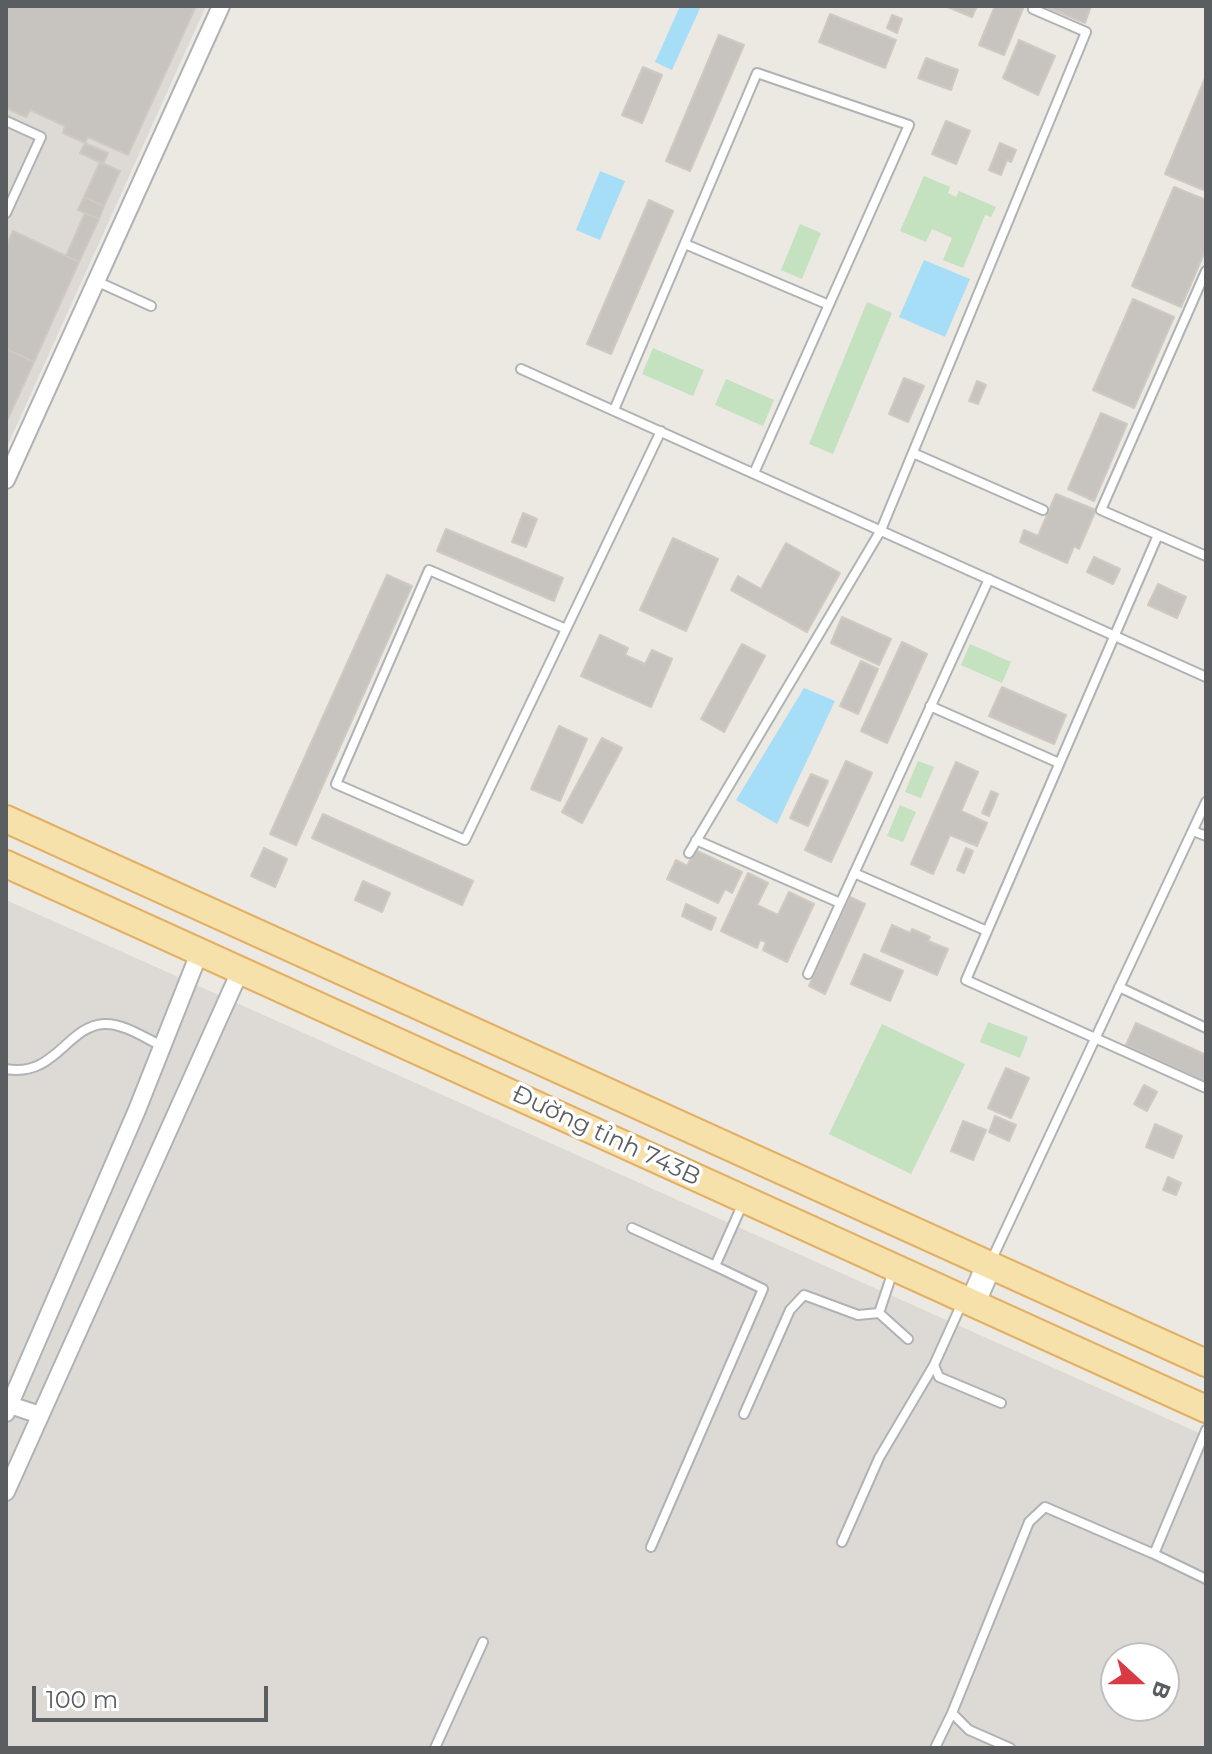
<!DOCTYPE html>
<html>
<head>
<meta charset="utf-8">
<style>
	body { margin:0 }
	#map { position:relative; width:1212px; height:1754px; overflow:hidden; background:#ece8e2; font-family:Montserrat,sans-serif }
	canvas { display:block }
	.frame { position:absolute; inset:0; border:8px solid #5a5e61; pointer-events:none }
	.north { position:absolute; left:1100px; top:1642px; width:80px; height:80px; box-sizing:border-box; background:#fff; border:2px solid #bdbfc0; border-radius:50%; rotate:111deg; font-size:22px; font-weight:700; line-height:32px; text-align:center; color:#5a5e61 }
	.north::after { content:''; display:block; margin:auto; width:28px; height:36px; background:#d83b43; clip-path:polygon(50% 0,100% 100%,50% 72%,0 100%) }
	.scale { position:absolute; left:32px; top:1686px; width:236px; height:36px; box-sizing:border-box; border:4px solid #5a5e61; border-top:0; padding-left:10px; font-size:24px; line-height:28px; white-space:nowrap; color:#5a5e61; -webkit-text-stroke:6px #fff; paint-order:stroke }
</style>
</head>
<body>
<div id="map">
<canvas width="1212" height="1754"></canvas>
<div class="frame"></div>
<div class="north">B</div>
<div class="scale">100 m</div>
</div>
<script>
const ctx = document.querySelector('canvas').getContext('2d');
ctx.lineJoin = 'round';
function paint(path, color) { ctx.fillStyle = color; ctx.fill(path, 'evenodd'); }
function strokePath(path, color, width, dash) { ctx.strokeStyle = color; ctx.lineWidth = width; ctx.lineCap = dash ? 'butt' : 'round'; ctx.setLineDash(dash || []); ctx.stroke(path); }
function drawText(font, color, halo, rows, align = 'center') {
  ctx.font = font + ' Montserrat,sans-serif'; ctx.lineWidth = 7; ctx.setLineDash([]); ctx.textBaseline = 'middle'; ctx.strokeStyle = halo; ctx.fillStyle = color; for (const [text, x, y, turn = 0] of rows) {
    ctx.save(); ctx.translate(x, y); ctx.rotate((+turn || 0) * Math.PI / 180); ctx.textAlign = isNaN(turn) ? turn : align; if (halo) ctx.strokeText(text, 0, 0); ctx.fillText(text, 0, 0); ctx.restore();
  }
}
const industrial = new Path2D(`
	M6,6h200l-200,443z
	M6,900l1200,536v312h-1200zM1116,1658h48v48h-48z`);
const green = new Path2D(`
	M924,176l26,11 -2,6 8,4 3,-6 37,16 -5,10 -6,-2 -22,53 -20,-8 9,-22 -20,-9 -6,13 -26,-11z
	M800,224l21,9 -19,46 -21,-9z
	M867,302l25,11 -59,141 -24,-10z
	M653,348l51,22 -11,26 -51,-22z
	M726,379l48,21 -11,26 -48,-21z
	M970,644l41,18 -9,21 -41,-18z
	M918,761l16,6 -13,31 -16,-6z
	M900,805l16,7 -13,30 -16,-6z
	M988,1022l40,15 -8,21 -40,-16z
	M882,1024l83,40 -54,110 -82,-40z`);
const water = new Path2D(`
	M680,6h21l-29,64 -17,-8z
	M600,171l25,10 -25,59 -24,-10z
	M924,260l46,19 -25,58 -46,-20z
	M804,688l31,13 -58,123 -41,-24z`);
const building = new Path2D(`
	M6,6h190l-68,149 -40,-18 -3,6 -22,-10 2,-7 -35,-16 -4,7 -20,-9z
	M945,6h32l-5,11z
	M995,6h29l-20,49 -25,-10z
	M1044,6h47l-6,17z
	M830,14l66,26 -11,28 -66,-26z
	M892,15l10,4 -5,14 -10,-5z
	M719,35l25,10 -54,126 -24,-10z
	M1019,40l36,16 -17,39 -35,-17z
	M926,58l32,12 -7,20 -33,-12z
	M643,67l19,8 -20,48 -20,-8z
	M1206,76v115l-41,-17z
	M946,121l24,10 -14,33 -24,-10z
	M85,143l23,10 -5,11 -23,-11z
	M1000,143l16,7 -5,12 -4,-2 -6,15 -12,-5z
	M100,162l20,9 -16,35 -20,-9z
	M1174,187l32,13v49l-25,58 -49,-21z
	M84,197l20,9 -5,13 -21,-9z
	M649,200l24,11 -62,143 -24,-10z
	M85,213l14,6 -20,43 -13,-6z
	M13,231l66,31 -45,100 -28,-13v-102z
	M1133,299l41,18 -40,91 -41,-18z
	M6,349l28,13 -28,61z
	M904,378l20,8 -16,36 -19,-8z
	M977,381l9,4 -8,19 -9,-3z
	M1101,413l26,11 -33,77 -26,-12z
	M1056,494l40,16 -17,39 -5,-3 -7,17 -47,-21 4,-12 14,6z
	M523,513l14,6 -11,28 -14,-5z
	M446,529l117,49 -9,23 -117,-50z
	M673,538l45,21 -32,72 -46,-21z
	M786,543l54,30 -33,59 -76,-42 7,-14 23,13z
	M1094,557l26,12 -7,15 -26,-12z
	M387,575l25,11 -116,259 -26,-11z
	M1158,584l28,13 -9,21 -29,-13z
	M842,617l49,22 -12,26 -48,-22z
	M600,635l28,13 -3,7 20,9 7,-14 20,9 -21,48 -70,-31z
	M902,642l25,12 -40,89 -26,-12z
	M742,644l23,12 -41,76 -23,-13z
	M861,661l17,8 -20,45 -18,-8z
	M1002,687l64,28 -12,29 -65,-28z
	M559,726l28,13 -27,62 -29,-12z
	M602,738l20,10 -40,75 -20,-11z
	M846,761l26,12 -41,89 -26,-12z
	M956,762l22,10 -17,39 26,12 -10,23 -27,-11 -17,39 -22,-10z
	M811,774l17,7 -20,45 -18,-8z
	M991,791l7,3 -9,22 -7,-3z
	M323,814l150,67 -11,24 -150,-67z
	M264,848l23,11 -12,28 -24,-11z
	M966,848l7,3 -9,22 -7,-3z
	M695,850l47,22 -10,21 -7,-4 -7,14 -51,-24 9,-19 11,6z
	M748,873l20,10 -11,22 21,10 11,-23 25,12 -27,58 -24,-12 3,-8 -6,-2 -3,8 -36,-17z
	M363,881l27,12 -8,19 -27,-12z
	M850,897l15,7 -40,90 -16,-8z
	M686,904l30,14 -5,12 -29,-14z
	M892,925l18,8 2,-4 18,8 -2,4 20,8 -11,26 -56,-24z
	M864,954l39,17 -13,30 -39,-17z
	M1136,1023l70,32v27l-80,-37z
	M1006,1068l23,10 -18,40 -23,-10z
	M1144,1085l13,7 -10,19 -13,-7z
	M995,1116l21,9 -7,16 -20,-9z
	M963,1121l23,9 -13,30 -22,-9z
	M1155,1124l27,12 -9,22 -27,-11z
	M1168,1177l13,6 -5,12 -13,-5z`);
const lane = new Path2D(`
	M6,121l35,16 -35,76
	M685,244l144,61
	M1206,271l-105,239 105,46
	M96,281l55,25
	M521,369l685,308
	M614,410l143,-337 152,52 -155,348
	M913,453l130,57
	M1158,535l-192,445 240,108
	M566,629l-137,-59 -93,214 129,56 196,-409
	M930,706l129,57
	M1193,831l13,5
	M696,840l144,63
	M689,853l192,-323 205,-498 -53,-23
	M854,873l133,58
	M808,974l181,-395
	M1119,987l87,41
	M6,1069c49,9 61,-43 98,-45 19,-1 41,14 58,22
	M632,1228l83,38
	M991,1261l215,-459
	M962,1303l-28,62 5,12 62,26
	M879,1313l29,26
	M744,1414l46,-104 14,-15 54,20 21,-2 14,-42
	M1206,1430l-52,124 52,25
	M842,1542l37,-84 55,-93
	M651,1547l112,-258 -48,-23 28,-63
	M435,1748l48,-106
	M935,1748l17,-35
	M1010,1748l-41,-18 -17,-17 77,-191 16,-15 109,47`);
const street = new Path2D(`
	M6,480l215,-474
	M10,1405l30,10
	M6,1413l131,-303 63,-159
	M6,1492l235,-523`);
const secondary = new Path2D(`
	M973,1302l16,-37`);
const primary = new Path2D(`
	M6,819l1200,544
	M6,864l1200,545`);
const streetNames = [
	["Đường tỉnh 743B",606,1136,25]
];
paint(industrial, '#dddad6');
paint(green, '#c4e1c0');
paint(water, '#a7def7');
paint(building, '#c7c3be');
strokePath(building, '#d0c9c1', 2);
strokePath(lane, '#afb3b6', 12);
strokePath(street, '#afb3b6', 20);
strokePath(secondary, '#b1b5b8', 28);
strokePath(primary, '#e3af63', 30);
strokePath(lane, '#fff', 8);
strokePath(street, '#fff', 16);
strokePath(secondary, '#fff', 24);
strokePath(primary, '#f7e1ab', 26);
drawText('24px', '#5a5e61', '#fff', streetNames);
</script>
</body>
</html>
